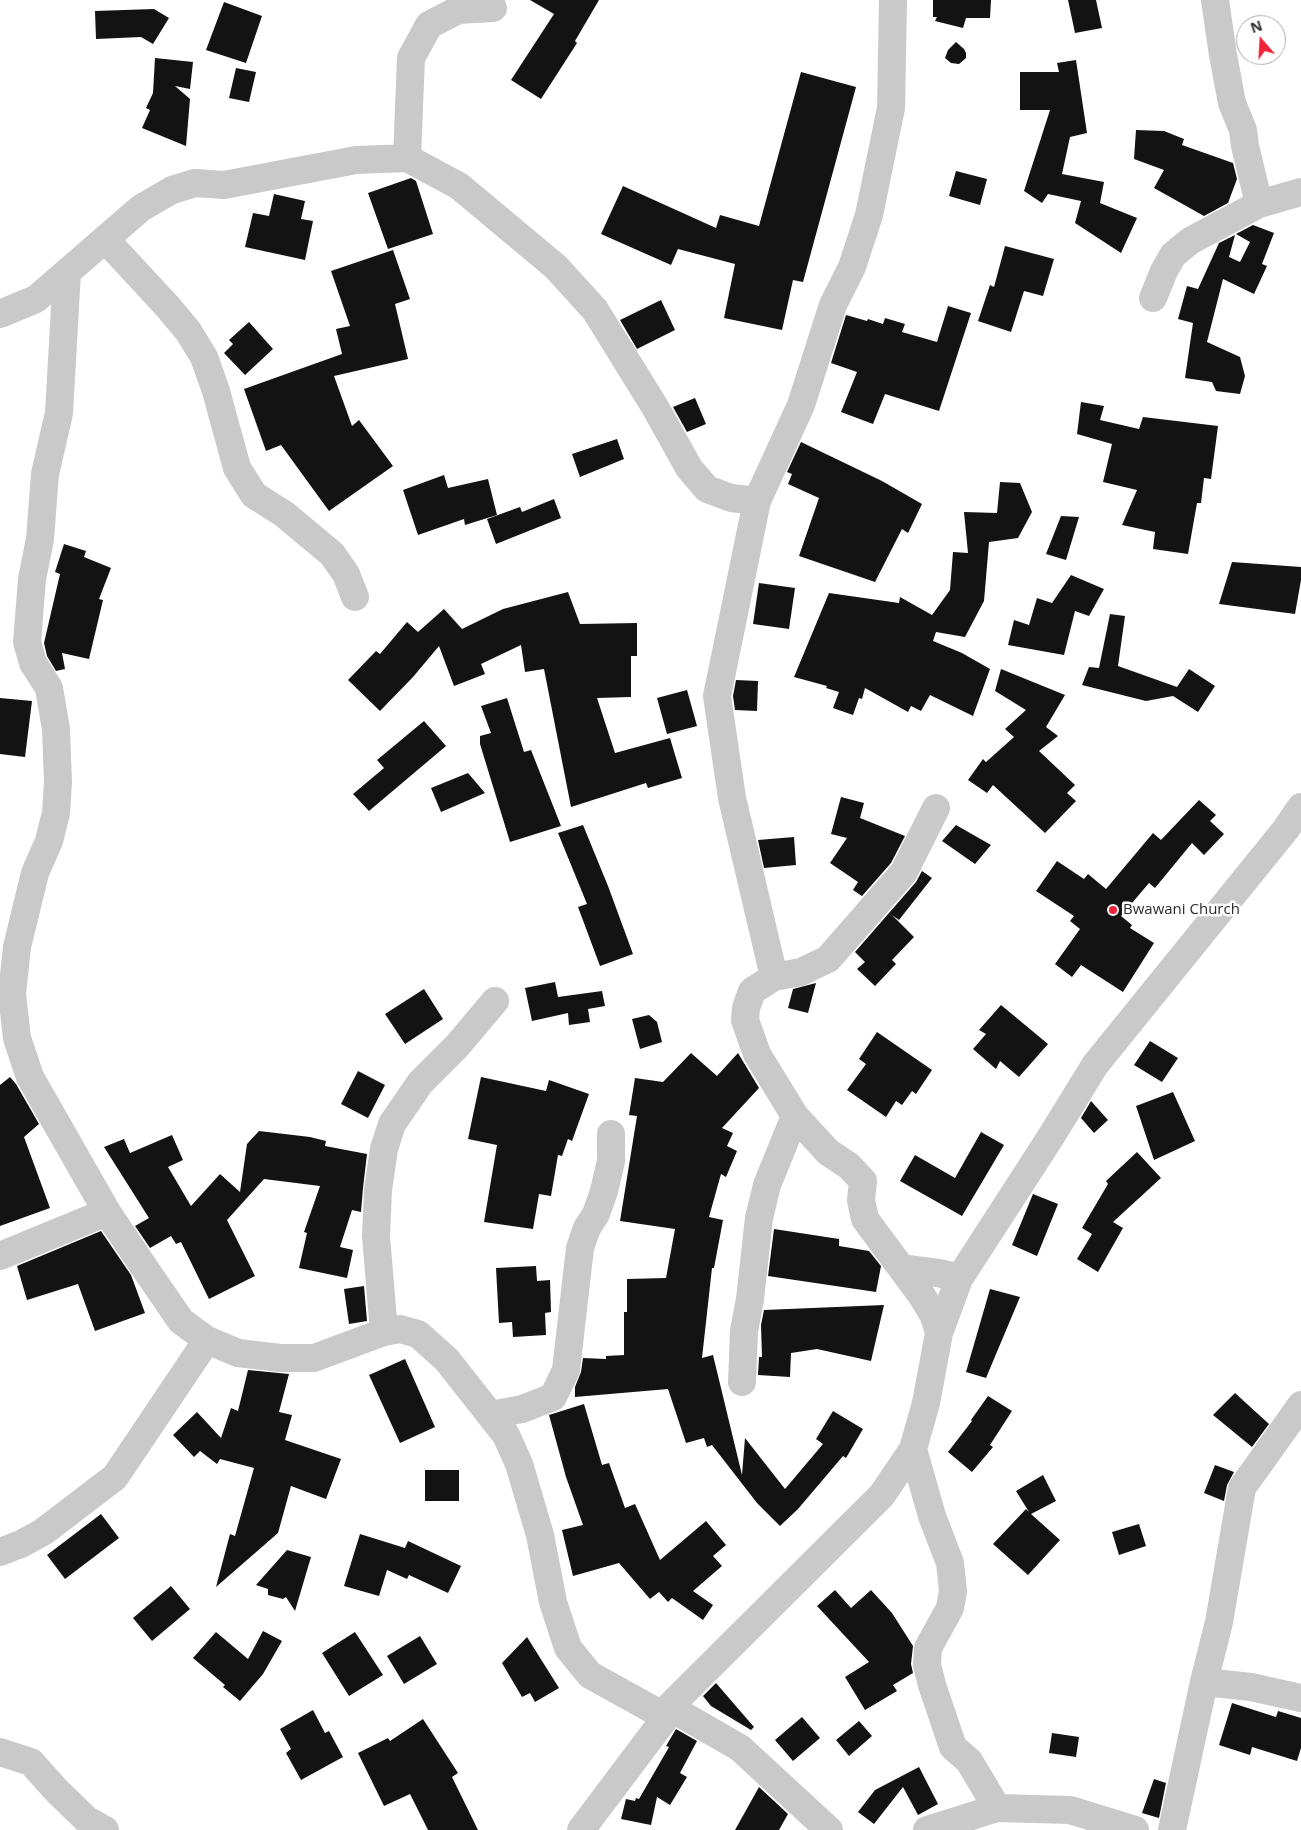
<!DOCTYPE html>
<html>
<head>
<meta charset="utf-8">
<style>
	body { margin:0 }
	#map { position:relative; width:1301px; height:1830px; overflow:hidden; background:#fff; font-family:"Open Sans",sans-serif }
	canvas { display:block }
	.north { position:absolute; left:1236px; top:15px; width:50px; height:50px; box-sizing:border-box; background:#fff; border:1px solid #ababab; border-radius:50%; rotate:341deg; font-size:14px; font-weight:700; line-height:20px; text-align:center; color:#2c2c2c }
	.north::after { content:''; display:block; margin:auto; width:18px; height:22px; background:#ee2336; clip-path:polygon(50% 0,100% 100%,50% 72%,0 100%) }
</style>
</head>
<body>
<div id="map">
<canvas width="1301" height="1830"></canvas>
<div class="north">N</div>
</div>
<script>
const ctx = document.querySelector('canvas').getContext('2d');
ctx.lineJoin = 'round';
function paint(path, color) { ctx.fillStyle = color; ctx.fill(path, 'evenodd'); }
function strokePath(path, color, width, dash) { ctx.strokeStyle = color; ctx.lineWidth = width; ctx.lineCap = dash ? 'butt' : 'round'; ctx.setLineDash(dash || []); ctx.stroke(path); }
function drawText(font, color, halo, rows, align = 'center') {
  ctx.font = font + ' "Open Sans",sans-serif'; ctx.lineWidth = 5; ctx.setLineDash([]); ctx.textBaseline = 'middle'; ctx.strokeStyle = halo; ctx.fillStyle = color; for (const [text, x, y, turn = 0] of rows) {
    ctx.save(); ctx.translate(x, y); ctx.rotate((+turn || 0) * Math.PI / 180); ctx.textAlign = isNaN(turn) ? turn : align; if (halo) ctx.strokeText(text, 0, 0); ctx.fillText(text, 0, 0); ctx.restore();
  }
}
const building = new Path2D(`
	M530,0h69l-24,41 2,2 -36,56 -30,-19 43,-66z
	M933,0h58l-1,18h-24l-3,10 -28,-7 2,-4h-4z
	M1068,0h28l6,28 -27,5z
	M224,2l38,14 -16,47 -40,-13z
	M154,9l15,9 -16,26 -12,-7 -45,2 -1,-28z
	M956,42l8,7 2,4v5l-7,6 -8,-1 -6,-5 3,-8z
	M155,58l38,4 -3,27 -15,-3 15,13 -4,47 -44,-18 8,-18 -4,-2 7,-15z
	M1076,60l11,73 -17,4 -8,37 42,8 -4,21 37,15 -16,35 -46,-30 6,-22 -33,-7 -6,9 -18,-12 26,-81h-30v-38h39l-2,-9z
	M236,68l20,4 -7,30 -20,-4z
	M801,72l55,15 -53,195 -10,-2 -11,50 -58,-12 11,-54 -57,-15 -7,16 -70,-31 22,-48 93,42 4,-13 39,11z
	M1136,130l28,1 20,8 -2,6 51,18 4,16 -9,24 -24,13 -50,-28 10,-18 -30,-11z
	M956,171l31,8 -7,26 -31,-9z
	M411,178l5,3 17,53 -45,15 -20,-56z
	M274,194l31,7 -4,18 12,2 -8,39 -60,-13 8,-34 16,3z
	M1253,225l21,8 -12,31 5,2 -13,28 -31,-15 -16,63 33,15 5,19 -5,18 -24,-3 -4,-9 -27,-4 8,-55 -15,-4 9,-33 11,3 21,-46 16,-8 -6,22 11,5 10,-20 -14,-8z
	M1005,246l49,13 -11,37 -19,-5 -13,41 -33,-11 12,-36 4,2z
	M393,250l17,49 -15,5 13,55 -74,17 18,50 7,-6 34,46 -64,45 -48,-66 -15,6 -22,-62 98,-35 -6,-25 14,-3 -19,-55z
	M661,300l14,30 -38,19 -17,-29z
	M948,306l23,7 -32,98 -54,-17 -12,30 -32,-12 16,-40 -26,-9 15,-48 21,6 1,-2 15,5 2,-6 20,6 -3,8 35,10z
	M249,322l24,27 -28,26 -21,-22 9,-9 -4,-4z
	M695,398l11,26 -19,8 -14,-25z
	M1081,402l23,4 -4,14 39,9 4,-12 75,9 -7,53 -7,-1 -3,25h-4l-9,51 -35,-5 2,-17 -33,-7 15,-35 -34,-8 9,-38 -35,-10z
	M617,439l7,20 -44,18 -8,-23z
	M801,442l81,39 40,23 -14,29 -6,-4 -27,53 -76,-26 20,-58 -31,-14 4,-10 -5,-2z
	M444,475l4,13 40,-9 9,36 -32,10 -1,-6 -46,16 -15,-45z
	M1000,482l20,1 12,29 -14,26 -29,4 -5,59 -19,36 -29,-5 -3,9 29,12 28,16 -17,47 -43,-21 -9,16 -10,-5 -3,6 -43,-24 -3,11 -3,-1 -6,17 -20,-7 6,-16 -13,-4 1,-2 -33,-9 35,-84 70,10 1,-6 32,18 18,-25 3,-38 15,1 -4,-41 33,1z
	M554,499l7,19 -65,26 -9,-25 33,-12 2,5z
	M1061,516l18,1 -13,43 -20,-6z
	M64,544l22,7 -2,6 27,11 -12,31 4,1 -14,59 -27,-6 3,16 -9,2 -9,-15 -3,-13 16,-69 -5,-2z
	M1232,562l69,5v13l-6,34 -76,-10z
	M1071,575l33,14 -15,27 -14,-5 -11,44 -56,-10 6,-25 15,5 8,-27 15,5z
	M759,583l36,5 -6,41 -36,-5z
	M568,592l12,32 57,-1v33h-6v41l-34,1 18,55 55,-15 12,40 -34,10 -2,-5 -75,24 -27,-138 -19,3 -4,-27 -40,19 4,10 -31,12 -15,-40 -26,31 -33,34 -32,-31 28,-29 4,3 27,-32 11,10 26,-23 18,20 41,-20z
	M1110,614l15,2 -7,50 59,21 12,-18 26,17 -17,26 -25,-16 -27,5 -64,-16 7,-18 10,1z
	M1001,669l64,26 -19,32 12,9 -19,15 36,34 -8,8 9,8 -31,32 -52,-48 -6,8 -19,-13 15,-21 3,3 28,-25 -9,-8 21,-19 -31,-19z
	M736,680l22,1 -1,30 -22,-1 -2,-14z
	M687,690l10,36 -30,8 -10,-36z
	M0,698l32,3 -7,56 -25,-3z
	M507,698l17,54 7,-2 30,76 -51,16 -30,-98v-8l11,-3 -10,-27z
	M424,721l22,25 -77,65 -16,-17 31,-26 -7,-8z
	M468,773l17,20 -44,19 -10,-24z
	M841,797l23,6 -4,15 45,18 -14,27 -29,33 -9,-6 5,-8 -28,-19 17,-25 -16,-4z
	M1199,800l17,15 -6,6 14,13 -20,21 -12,-12 -37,45 -6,-5 -28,33 11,9 -2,3 24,15 -31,49 -42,-27 -9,12 -17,-13 25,-35 -10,-8 4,-5 -38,-25 21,-30 27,18 4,-5 18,15 47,-56 8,7z
	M583,825l25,61 25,68 -33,12 -22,-59 9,-3 -29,-71z
	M956,825l35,20 -16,19 -33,-23z
	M794,837l2,28 -32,3 -6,-28z
	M922,871l10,7 -33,42 -7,-5 22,22 -22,23 4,4 -21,22 -18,-17 8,-7 -10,-10 61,-70z
	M555,982l3,15 44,-6 3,15 -17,3 2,13 -21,3 -1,-12 -36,8 -7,-33z
	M816,983l-8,30 -20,-5 5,-19z
	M424,989l19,30 -38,25 -20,-30z
	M1001,1005l47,39 -29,33 -19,-16 -4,8 -23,-20 13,-15 -7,-4z
	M649,1015l8,7 5,20 -22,7 -8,-30z
	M877,1032l55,38 -16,24 -4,-3 -10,14 -6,-4 -10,16 -39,-27 19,-26 -7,-5z
	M1150,1041l28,17 -16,24 -28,-17z
	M691,1053l26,23 21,-23 21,35 -37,40 11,5 -6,13 10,5 -11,26 -5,-3 -12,43 14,3 -9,48h-2l-10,90 11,-3 29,120 3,-37 40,51 38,-45 -7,-5 17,-28 30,18 -17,29 -3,-2 -45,53 -18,17 -23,-23 -45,-58 -5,2 -3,-9 -18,5 -18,-54 -93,8v-10l6,-15 2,-14 23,1v-3l18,-1v-43h3v-33l39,-1 9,-49 -55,-8 17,-105 -8,-1 6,-37 28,4z
	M358,1071l27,14 -17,33 -27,-14z
	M10,1077l6,7 23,40 -15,13 26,71 -50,18v-141z
	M481,1077l65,14 3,-11 40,14 -17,47 -4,-2 -6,17 -4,-1 -7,41 -12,-2 -6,35 -49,-7 13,-77 -29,-6z
	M1173,1092l22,49 -41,19 -18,-54z
	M1091,1101l17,19 -14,13 -13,-15z
	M259,1131l51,6 16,4 -1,5 42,8 -4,34 -2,24 -9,-2 -12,37 13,3 -6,28 -48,-10 8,-35 -3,-1 16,-46 -56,-7 -37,41 28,56 -46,23 -28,-57 -5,2 -5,-8 -21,12 -15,-22 14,-8 -45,-71 20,-8 6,14 42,-18 11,25 -15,7 23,39 29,-32 20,18 7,-48z
	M981,1132l23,13 -42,71 -62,-35 15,-26 40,23z
	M1137,1152l24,26 -48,44 10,6 -25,44 -21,-13 15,-25 -10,-6 26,-44 -2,-3z
	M1033,1194l25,10 -21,52 -25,-11z
	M774,1229l65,10v7l30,5 12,15 -5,26 -108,-16z
	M101,1231l30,44 14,38 -50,18 -17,-47 -51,16 -10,-34z
	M536,1266l1,15 13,-1 1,32 -6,1 1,22 -33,2 -1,-15 -13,1 -3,-55z
	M364,1286l3,35 -18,3 -5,-35z
	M990,1289l30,8 -34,81 -20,-6z
	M884,1305l-13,56 -54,-12 -26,4 -1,24 -32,-2 1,-18h3l-1,-32 3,-15z
	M405,1359l30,68 -35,16 -31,-68z
	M248,1370l41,4 -10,38 13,3 -7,25 56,19 -15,40 -35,-13 -13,47 -62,54 14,-53 5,2 19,-68 -34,-9 -3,5 -17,-13 -6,6 -21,-22 24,-23 24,26 10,-30 7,3z
	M1235,1393l34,31 -17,23 -39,-32z
	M988,1396l24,15 -22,34 3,2 -21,25 -24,-20 24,-31 -1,-1z
	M584,1404l18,61 7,-2 16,45 10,-4 25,56 46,-39 20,24 -13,11 9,10 -29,25 20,14 -10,15 -31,-22 -4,4 -9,-10 -9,7 -31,-36 -46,13 -11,-46 21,-5 -17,-48 -17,-62z
	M1215,1465l19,7 -7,13 -3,16 -20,-8z
	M425,1470h34v31h-34z
	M1043,1475l13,26 -25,13 29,26 -32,35 -35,-31 33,-35 3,3 -13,-21z
	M101,1514l18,24 -54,41 -18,-24z
	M1139,1524l7,22 -27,9 -7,-23z
	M360,1534l45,14 3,-7 53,25 -13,27 -39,-18 -2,4 -20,-9 -8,26 -35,-10z
	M287,1550l24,7 -16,54 -9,-14 -3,2 -15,-4v-6l-12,-4z
	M171,1586l19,23 -38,32 -19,-23z
	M835,1590l16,18 20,-18 21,23 21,33 -2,18 2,9 -20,12 4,6 -32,19 -20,-33 24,-15 -52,-56z
	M263,1631l19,10 -19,33 -23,27 -17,-14 2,-2 -32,-27 23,-26 32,27z
	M355,1632l28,43 -34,21 -27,-43z
	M420,1636l17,28 -33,20 -17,-28z
	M527,1637l32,51 -24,14 -5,-9 -8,4 -20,-34z
	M716,1683l38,44 -3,3 -40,-24 -8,-10z
	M1232,1703l44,14 2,-6 23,7v30l-4,13 -45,-14 -2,8 -31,-10z
	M313,1710l12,23 4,-2 14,26 -42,23 -15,-27 5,-4 -11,-20z
	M802,1717l18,21 -27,23 -18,-21z
	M423,1719l35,54 -6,4 26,53h-50l-18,-36 -26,12 -26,-53 30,-15 2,3z
	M859,1721l13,15 -23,20 -13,-16z
	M676,1729l21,12 -17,32 7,4 -17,28 -13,-8 -6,28 -30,-6 5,-20 9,2 1,-3 3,1 30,-52 -3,-1z
	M1052,1733l27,4 -3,20 -27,-4z
	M919,1767l19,37 -20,11 -15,-28 -29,37 -16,-12 17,-22z
	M1154,1779l12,4 -7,35 -17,-5z
	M759,1787l29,27 -9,16h-44z`);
const minor = new Path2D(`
	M1215,0l8,55 9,48 11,27 2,16 14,58
	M407,158l4,-100 18,-33 29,-15 35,-2
	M105,239l63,68 20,24 16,26 12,34 21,77 17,27 30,19 48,40 14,20 9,23
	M67,272l-8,141 -14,61 -5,65 -8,40 -5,63 6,21 16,25 7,41 2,53 -2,31 -7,28 -14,32 -18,74 -5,47 5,44 13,39 77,135 39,58 35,51 26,19 31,13 42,5h34l70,-26 16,-3 18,5 29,26 59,75 13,29 21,71 13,67 15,46 22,27 76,42
	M1153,298l11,-27 9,-16 17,-14 69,-37 42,-12
	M0,314l36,-15 105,-91 31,-18 23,-7 29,2 132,-25 51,-2 52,28 97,81 39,43 60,97 34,61 18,21 24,9 26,3
	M936,808l-32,64 -76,87 -27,13 -27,5 -22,14 -6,17 -1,12 12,34 38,62 33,36 21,14 14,15 -2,19 4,19 57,77 12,20 5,17
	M774,977l-42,-179 -15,-102 40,-195 44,-96 32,-100 19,-38 17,-52 22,-107 2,-108
	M0,1256l107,-44
	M903,1268c19,4 39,3 56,11
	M384,1332l-8,-96 2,-46 6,-41 8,-25 28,-41 37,-37 38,-45
	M742,1382l2,-51 6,-32 9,-81 8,-33 28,-69
	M490,1415l32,-6 31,-12 13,-27 14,-122 7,-20 9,-14 8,-23 7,-30v-27
	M913,1449l19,67 18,47 3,28 -3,17 -22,40 -1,17 5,20 21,62 16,14 28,47
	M0,1552l21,-8 22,-12 72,-55 92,-137
	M1204,1682l47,5 50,11
	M669,1707l71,41 89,82
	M0,1752l31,10 25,28 31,30 18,10
	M581,1830l85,-113 3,-10 213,-212 31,-46 13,-46 13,-70 20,-54 93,-144 43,-70 191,-236 15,-22
	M927,1830l70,-22 73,2 65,20
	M1172,1830l32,-148 15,-60 23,-134 59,-83`);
const markers = [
	[1113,910,5,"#ee2336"]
];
const poiNames = [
	["Bwawani Church",1123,910]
];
paint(building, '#131313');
strokePath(minor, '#c9c9c9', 28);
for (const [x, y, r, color] of markers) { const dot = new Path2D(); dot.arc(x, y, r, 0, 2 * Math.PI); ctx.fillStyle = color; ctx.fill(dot); strokePath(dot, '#fff', 2); }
drawText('15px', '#2c2c2c', '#fff', poiNames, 'left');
</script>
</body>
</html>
